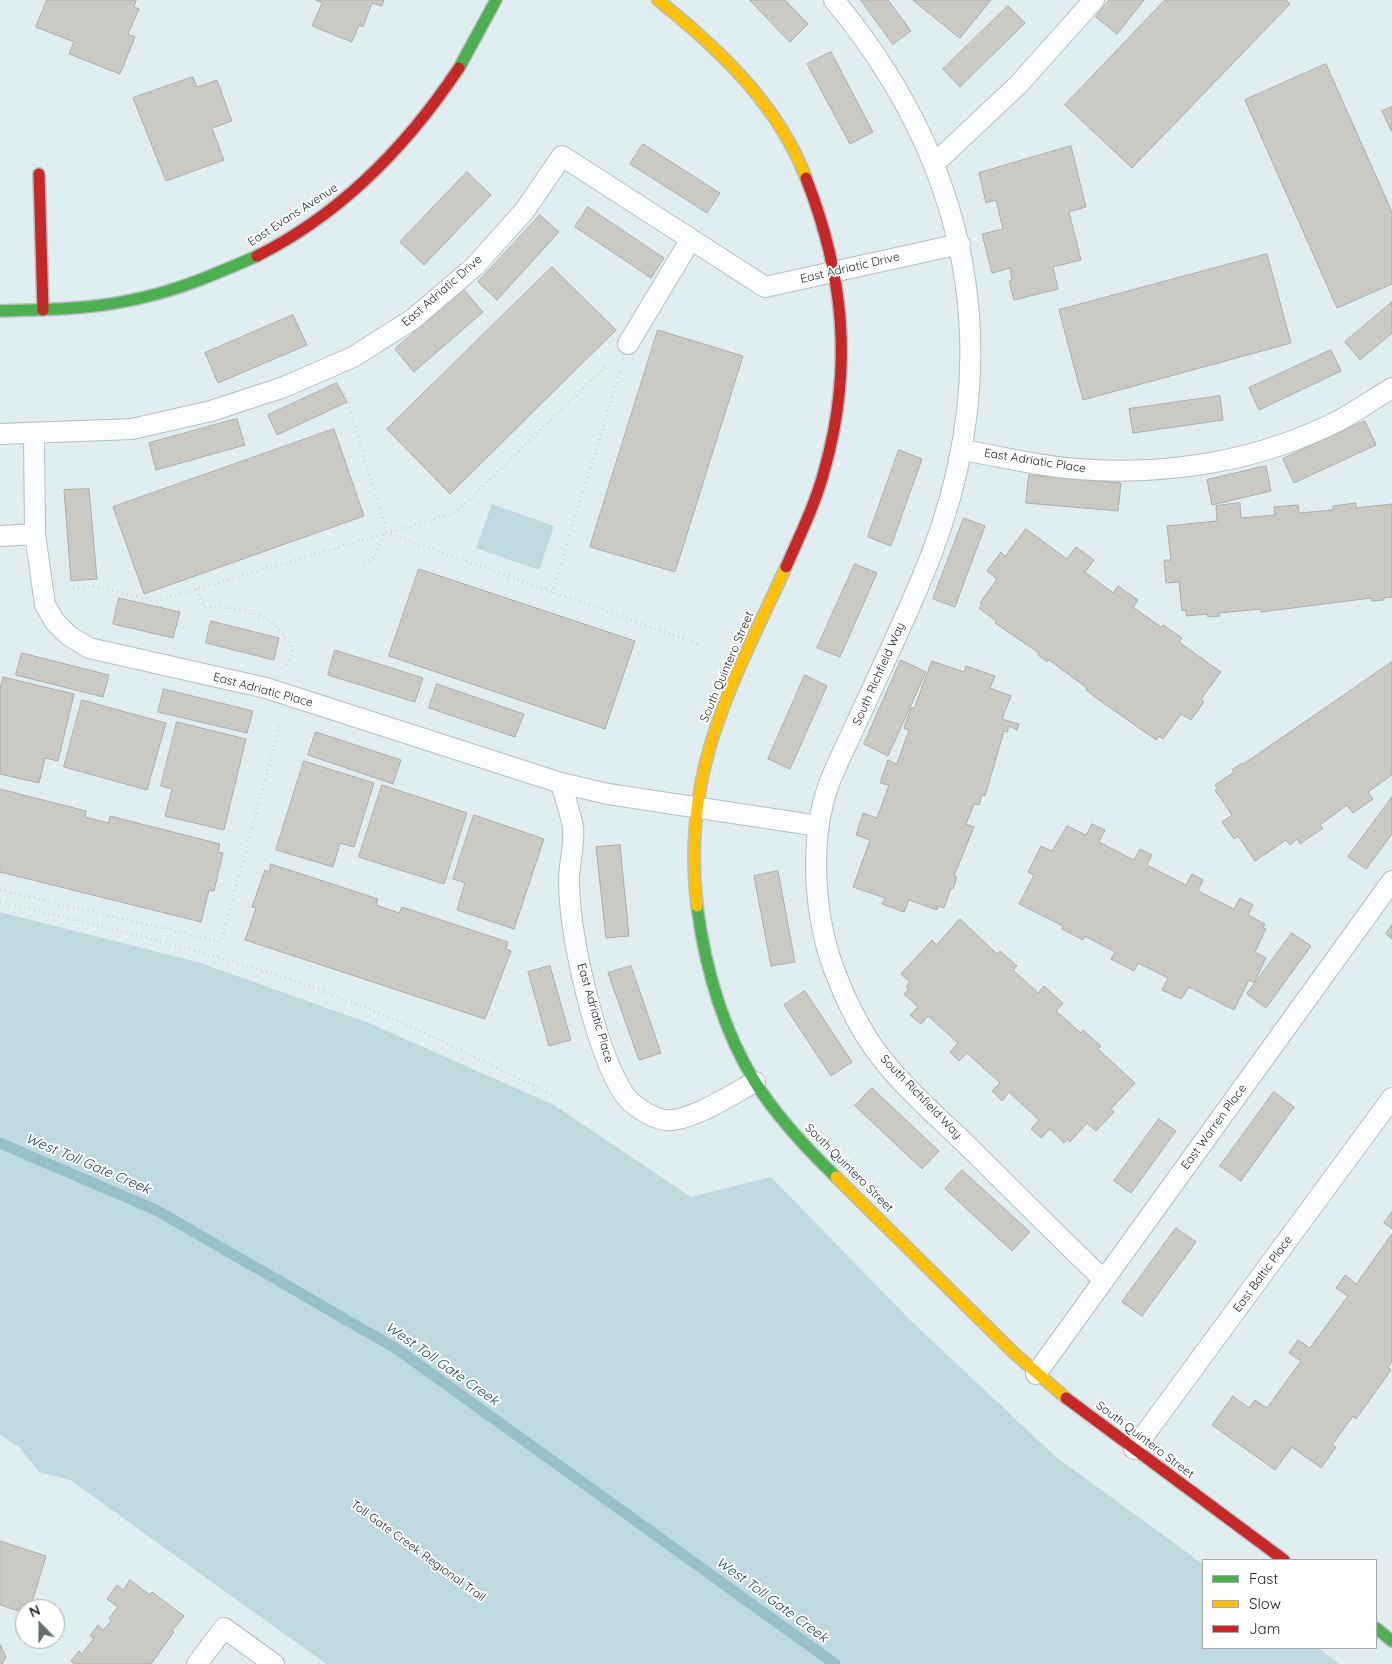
<!DOCTYPE html>
<html>
<head>
<meta charset="utf-8">
<style>
	body { margin:0 }
	#map { position:relative; width:1392px; height:1664px; overflow:hidden; background:#e1eef1; font-family:Quicksand,sans-serif }
	canvas { display:block }
	.legend { position:absolute; left:1202px; top:1559px; width:175px; height:90px; box-sizing:border-box; background:#fff; border:1px solid #a6a9aa; margin:0; padding:6px 9px; list-style:none; font-size:15px; color:#20292b }
	.legend li { display:flex; align-items:center; gap:10px; height:25px }
	.legend b { width:25px; border:1px solid #a6a9aa }
	.north { position:absolute; left:15px; top:1599px; width:50px; height:50px; box-sizing:border-box; background:#fff; border:1px solid #a6a9aa; border-radius:50%; rotate:338deg; font-size:14px; font-weight:700; line-height:20px; text-align:center; color:#20292b }
	.north::after { content:''; display:block; margin:auto; width:18px; height:22px; background:#646e70; clip-path:polygon(50% 0,100% 100%,50% 72%,0 100%) }
</style>
</head>
<body>
<div id="map">
<canvas width="1392" height="1664"></canvas>
<ul class="legend">
<li><b style="height:6px;background:#4caf50"></b>Fast</li>
<li><b style="height:6px;background:#ffc107"></b>Slow</li>
<li><b style="height:6px;background:#c62828"></b>Jam</li>
</ul>
<div class="north">N</div>
</div>
<script>
const ctx = document.querySelector('canvas').getContext('2d');
ctx.lineJoin = 'round';
function paint(path, color) { ctx.fillStyle = color; ctx.fill(path, 'evenodd'); }
function strokePath(path, color, width, dash) { ctx.strokeStyle = color; ctx.lineWidth = width; ctx.lineCap = dash ? 'butt' : 'round'; ctx.setLineDash(dash || []); ctx.stroke(path); }
function drawText(font, color, halo, rows, align = 'center') {
  ctx.font = font + ' Quicksand,sans-serif'; ctx.lineWidth = 4; ctx.setLineDash([]); ctx.textBaseline = 'middle'; ctx.strokeStyle = halo; ctx.fillStyle = color; for (const [text, x, y, turn = 0] of rows) {
    ctx.save(); ctx.translate(x, y); ctx.rotate((+turn || 0) * Math.PI / 180); ctx.textAlign = isNaN(turn) ? turn : align; if (halo) ctx.strokeText(text, 0, 0); ctx.fillText(text, 0, 0); ctx.restore();
  }
}
const green = new Path2D(`
	M492,504l62,22 -15,44 -63,-22z
	M0,912l198,50 171,61 185,82 137,92 80,-20 139,143 146,137 147,107v84h115l22,16h-1014l-256,-184 -31,-8 -20,-25 -19,-12z`);
const stream = new Path2D(`
	M0,1143l156,67 241,139 438,315`);
const building = new Path2D(`
	M47,0h89l-2,7 5,2 -11,25 7,3 -15,37 -51,-20 5,-12 -38,-15z
	M316,0h68l-2,6 -10,-3 -9,24 -4,-2 -7,17 -40,-16 10,-23z
	M750,0h35l23,24 -18,18z
	M861,0h27l23,31 -18,13z
	M913,0h78l-31,38z
	M1109,0h35l-27,34 -21,-17z
	M1165,0h121l4,4 -158,164 -67,-63z
	M1008,6l17,17 -65,64 -17,-18z
	M831,52l42,80 -23,12 -43,-80z
	M1326,64l66,148v72l-55,24 -92,-208z
	M193,77l4,10 20,-7 15,41 -20,7 12,32 -58,21 -33,-83z
	M1392,107v25l-10,-21z
	M643,144l77,49 -13,20 -77,-49z
	M1071,146l15,61 -17,5 12,48 -28,7 5,22 -44,11 -5,-19 3,-1 -2,-12 -18,5 -10,-39 21,-5 -7,-29 -10,3 -7,-30z
	M467,172l24,23 -67,70 -24,-23z
	M588,207l76,51 -13,20 -76,-51z
	M540,215l19,17 -62,68 -19,-18z
	M1267,254l24,89 -208,57 -24,-90z
	M552,267l64,63 -166,164 -63,-65z
	M464,290l19,22 -69,60 -19,-23z
	M1392,302v31l-32,27 -15,-18z
	M293,315l14,30 -89,38 -13,-30z
	M658,330l85,26 -68,216 -85,-25z
	M1331,350l10,21 -82,39 -10,-22z
	M337,383l10,19 -70,33 -9,-20z
	M1220,396l3,24 -90,13 -4,-24z
	M237,419l8,26 -89,25 -7,-27z
	M1365,421l11,24 -82,38 -11,-24z
	M334,429l30,87 -220,78 -31,-87z
	M899,450l23,9 -31,87 -23,-9z
	M1266,466l5,25 -59,14 -5,-25z
	M1029,475l92,8 -3,28 -92,-8z
	M89,489l8,90 -26,2 -7,-91z
	M1240,503l1,15 34,-3 -1,-8 24,-2 1,8 34,-3v-4l23,-3v5l36,-4v93l-8,1v2l-12,1 -1,-3 -110,14v-3l-42,4 1,3 -12,1 -1,-3 -21,2v-6l-4,1 -3,-29 -13,1 -2,-23h7l-4,-34 50,-5 -1,-15z
	M964,518l21,8 -30,81 -22,-8z
	M1026,529l41,30 9,-12 18,13 -9,12 28,21 5,-7 20,14 -5,7 28,20 2,-2 19,13 -3,4 42,30 -20,27 3,3 -13,18 -10,-6 -18,25 -4,-3 -3,4 -61,-43 -9,-7 1,-2 -38,-28 -2,2 -9,-7 1,-2 -44,-30 1,-2 -17,-13 3,-4 -2,-1 17,-24 -10,-8 14,-19 4,4z
	M855,564l22,9 -37,84 -23,-9z
	M419,569l216,72 -30,88 -216,-73z
	M119,598l61,14 -7,26 -60,-14z
	M211,621l68,17 -5,22 -68,-17z
	M335,650l88,28 -8,24 -87,-27z
	M22,653l87,22 -6,22 -87,-22z
	M901,660l25,12 -38,84 -24,-12z
	M932,661l32,11 2,-6 29,10 -5,12 21,8 -9,23 17,5 -2,6 -8,-4 -2,6 -3,-1 -19,65 -3,-1 -3,10 -5,-1 -8,20 8,3 -20,49 3,1 -4,12 -2,-1 -7,20 -6,-2 -1,4 -28,-10 -5,12 -22,-8 3,-6 -32,-11 17,-47 -14,-5 7,-22 14,5 12,-33 -9,-2 8,-23 9,4 12,-34 -5,-2 7,-20h3z
	M1392,662v113l-24,17 5,7 -20,14 -6,-8 -27,20 3,3 -23,16 -3,-5 -7,6 -4,-5 -31,21 -17,-25 -4,3 -12,-17 10,-7 -17,-25 3,-1 -3,-4 19,-13 -2,-2 10,-7 1,1z
	M805,675l22,11 -37,83 -22,-10z
	M3,677l71,17 -16,67 -13,-3 -6,25 -39,-9v-84z
	M437,684l87,30 -9,23 -86,-29z
	M164,689l89,22 -6,22 -89,-21z
	M82,700l84,23 -19,67 -83,-23z
	M177,722l69,17 -22,91 -59,-14 7,-27 -11,-3z
	M316,732l85,28 -8,24 -85,-29z
	M304,761l70,22 -20,64 -14,-4 -7,24 -57,-17z
	M382,785l85,28 -23,71 -85,-27z
	M0,789l86,22 -1,6 24,6 1,-7 110,28 -2,8 5,1 -9,38 -5,-1 -8,32 -201,-50z
	M1392,797v37l-26,35 -18,-12z
	M474,815l70,24 -30,90 -57,-19 8,-27 -12,-4z
	M1092,824l13,6 -6,12 35,18 6,-11 12,6 -5,10 39,20 6,-11 11,6 -5,11 36,18 6,-11 13,7 -5,10 17,9 -2,4 3,1 -11,23 11,6 -12,25 -5,-3 -15,30 -45,-23 -8,12 -19,-9 6,-12 -30,-15 -4,8 -23,-12 4,-7 -30,-16 -2,4 -21,-11 1,-3 -44,-22 15,-29 -6,-3 13,-26 11,5 15,-25 19,9z
	M620,845l9,91 -23,2 -10,-91z
	M271,864l107,35 -2,6 23,8 3,-6 106,35 -2,7 5,2 -26,68 -240,-79 11,-32 -4,-1 13,-37 4,2z
	M778,871l17,91 -24,4 -17,-90z
	M960,919l37,35 3,-3 17,15 -4,4 25,23 6,-7 19,17 -7,8 25,22 2,-3 18,16 -3,3 37,34 -24,26 3,3 -18,19 -9,-8 -17,19 -2,-3 -4,4 -14,-14 -9,9 -10,-9 8,-9 -30,-28 -7,9 -10,-10 8,-8 -33,-30 -8,8 -9,-9 8,-9 -30,-27 -7,8 -11,-9 8,-8 -14,-13 5,-5 -3,-2 4,-5 -9,-8 31,-34 4,5z
	M1392,925v14l-6,-5z
	M1292,933l19,13 -45,62 -19,-14z
	M550,966l21,74 -22,6 -21,-74z
	M631,966l30,87 -22,7 -31,-87z
	M805,991l47,71 -21,14 -47,-71z
	M872,1088l67,63 -17,18 -67,-63z
	M1274,1092l20,15 -53,74 -21,-15z
	M1159,1119l17,12 -45,62 -17,-12z
	M962,1170l68,62 -18,19 -67,-62z
	M1392,1212v17l-8,-6z
	M1176,1228l20,14 -54,74 -20,-14z
	M1392,1234v128l-4,5 3,3 -35,49 -3,-3 -21,29 4,2 -15,21 -29,-21 -17,23 -63,-45 21,-29 16,12 6,-8 12,8 34,-47 -12,-8 9,-13 12,8 38,-52 -12,-8 9,-13 11,9z
	M0,1541l46,15 -16,53h-5v4l-25,-8z
	M130,1580l20,15 2,-3 32,24 -12,15 2,1 -23,32h-77l-3,-3 8,-10 3,3 12,-16 -4,-2 8,-11 5,5 8,-9 -2,-3 9,-11 -11,-8 10,-14 6,5z
	M0,1644l6,13 -4,7h-2z`);
const path = new Path2D(`
	M345,393l42,140 312,111
	M364,563l11,-6 8,-22
	M73,588l21,-2 62,15 299,-88 152,-148
	M197,589l7,18c40,2 68,3 89,42l-6,16
	M552,593l68,-222
	M0,890l221,52 59,-218
	M0,902c106,26 214,50 317,87 83,30 162,70 242,109
	M0,1244l80,33 97,59 86,68 84,94 198,146 32,20
	M296,1646l6,-12 4,-182
	M1333,1656l2,8`);
const lane = new Path2D(`
	M834,0c145,175 176,376 85,585 -20,47 -42,93 -63,139 -9,20 -19,39 -27,60 -21,57 -15,137 8,193 12,31 28,62 50,88 25,31 59,59 87,87 43,43 86,86 130,128
	M934,164l84,-79 76,-85
	M628,344l63,-105
	M34,433l1,101 10,71 10,17 13,13 21,13 177,40 295,95 47,11 211,32
	M0,434l132,-5 79,-18 73,-24 69,-30 60,-38 62,-53 50,-56 37,-54 203,131 195,-43
	M962,450c38,6 78,17 116,19 90,7 182,-8 262,-49 18,-10 35,-22 52,-32
	M0,536l35,-2
	M561,783c4,14 9,29 12,44 2,17 -4,36 -4,53 0,54 26,170 55,214 8,12 28,24 41,26 24,3 69,-27 90,-38
	M1036,1374l356,-493
	M1134,1449l258,-351
	M197,1664l27,-36 50,36`);
const fast = new Path2D(`
	M459,68l37,-68
	M0,311c48,-1 98,-2 145,-14 39,-9 75,-25 112,-41
	M697,906c8,60 26,124 58,176 22,35 51,66 81,95
	M1376,1628l16,13`);
const slow = new Path2D(`
	M658,0c60,48 120,104 148,178
	M697,906c-16,-136 35,-221 89,-339
	M836,1177l179,177 51,44`);
const jam = new Path2D(`
	M39,174l4,136
	M257,256c84,-42 150,-110 202,-188
	M786,567c14,-32 30,-64 39,-99 28,-101 19,-193 -19,-290
	M1066,1398l218,162`);
const streetNames = [
	["East Evans Avenue",293,215,-33],
	["East Adriatic Drive",850,268,-13],
	["East Adriatic Drive",442,291,-41],
	["East Adriatic Place",1035,461,9],
	["South Quintero Street",727,667,-67],
	["South Richfield Way",879,674,-66],
	["East Adriatic Place",263,690,15],
	["East Adriatic Place",595,1013,74],
	["South Richfield Way",921,1097,46],
	["East Warren Place",1214,1127,-54],
	["South Quintero Street",849,1168,45],
	["East Baltic Place",1263,1274,-54],
	["South Quintero Street",1145,1440,37],
	["Toll Gate Creek Regional Trail",418,1551,36]
];
const waterNames = [
	["West Toll Gate Creek",88,1164,23],
	["West Toll Gate Creek",442,1364,35],
	["West Toll Gate Creek",772,1600,36]
];
paint(green, '#bedae0');
strokePath(stream, '#97c0c8', 11);
paint(building, '#cac9c4');
strokePath(building, '#a9adab', 1);
strokePath(lane, '#b3bec0', 22);
strokePath(fast, '#b3bec0', 14);
strokePath(slow, '#b3bec0', 14);
strokePath(jam, '#b3bec0', 14);
strokePath(path, '#cfd3d3', 3, [1, 4]);
strokePath(lane, '#fafcfd', 20);
strokePath(fast, '#4caf50', 11);
strokePath(slow, '#ffc107', 11);
strokePath(jam, '#c62828', 11);
drawText('12px', '#20292b', '#fff', streetNames);
drawText('italic 14px', '#174750', '#fff', waterNames);
</script>
</body>
</html>
